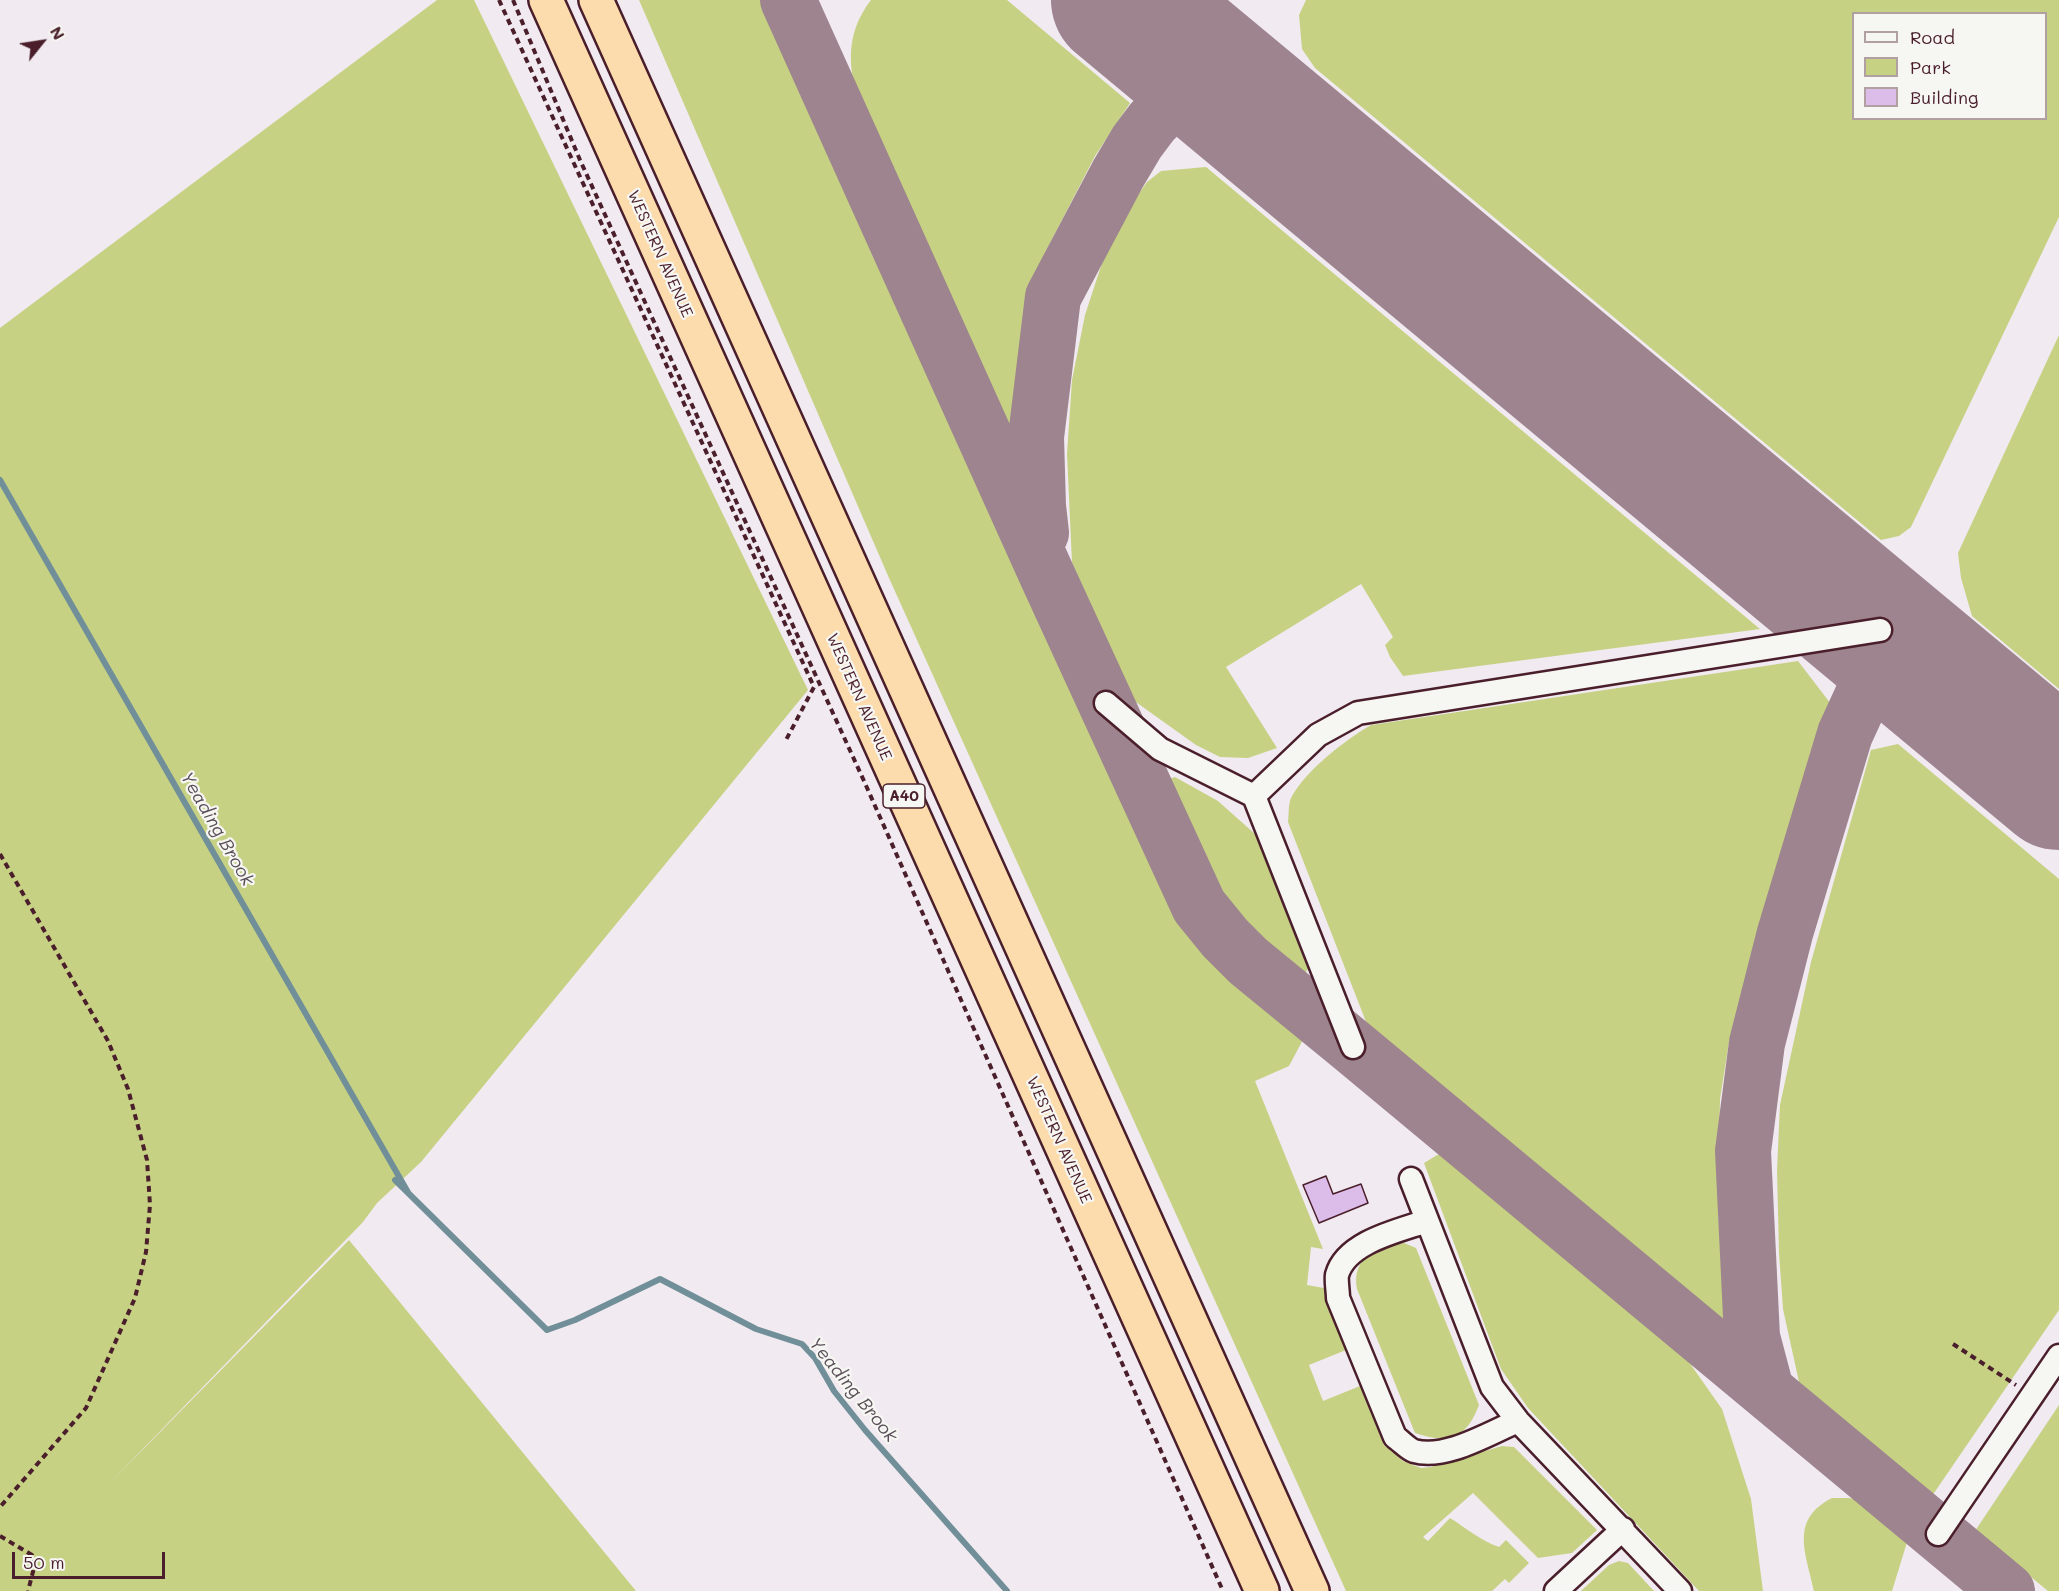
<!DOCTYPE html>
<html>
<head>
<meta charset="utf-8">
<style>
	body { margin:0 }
	#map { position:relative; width:2059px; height:1591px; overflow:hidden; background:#f1eaf0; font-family:Mali,sans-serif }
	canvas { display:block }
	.legend { position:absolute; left:1852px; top:12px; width:195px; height:108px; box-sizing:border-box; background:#f6f6f2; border:2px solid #b1a0a2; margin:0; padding:8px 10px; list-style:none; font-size:18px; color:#4a1f2b }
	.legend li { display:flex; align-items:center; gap:12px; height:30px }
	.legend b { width:30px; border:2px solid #b1a0a2 }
	.north { position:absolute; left:12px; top:12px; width:60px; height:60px; -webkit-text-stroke:4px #f6f6f2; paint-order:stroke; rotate:60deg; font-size:16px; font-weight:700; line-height:24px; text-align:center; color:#4a1f2b }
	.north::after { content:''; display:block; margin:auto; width:21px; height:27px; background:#4a1f2b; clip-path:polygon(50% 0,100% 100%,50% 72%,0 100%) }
	.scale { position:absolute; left:12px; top:1552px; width:153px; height:27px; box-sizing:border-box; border:3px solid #4a1f2b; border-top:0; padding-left:8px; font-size:18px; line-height:21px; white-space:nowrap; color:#4a1f2b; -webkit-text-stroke:4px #f6f6f2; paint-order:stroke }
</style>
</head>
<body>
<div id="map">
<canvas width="2059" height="1591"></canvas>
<ul class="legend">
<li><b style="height:8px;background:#f6f6f2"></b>Road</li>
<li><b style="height:16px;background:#c6d184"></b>Park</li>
<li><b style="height:16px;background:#dcbce8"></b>Building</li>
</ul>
<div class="north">N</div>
<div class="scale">50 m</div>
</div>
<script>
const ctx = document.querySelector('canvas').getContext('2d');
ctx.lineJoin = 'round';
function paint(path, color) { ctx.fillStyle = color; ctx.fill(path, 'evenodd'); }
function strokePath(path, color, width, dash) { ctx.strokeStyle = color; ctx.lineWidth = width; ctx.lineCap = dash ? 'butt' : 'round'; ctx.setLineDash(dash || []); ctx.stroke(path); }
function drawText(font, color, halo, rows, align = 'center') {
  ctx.font = font + ' Mali,sans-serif'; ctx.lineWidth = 4.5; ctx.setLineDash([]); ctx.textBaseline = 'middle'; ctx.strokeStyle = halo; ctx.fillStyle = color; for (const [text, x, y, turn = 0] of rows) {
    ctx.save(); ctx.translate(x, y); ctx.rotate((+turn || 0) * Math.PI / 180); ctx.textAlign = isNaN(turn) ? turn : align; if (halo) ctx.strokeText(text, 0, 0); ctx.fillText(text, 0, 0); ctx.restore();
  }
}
const green = new Path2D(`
	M437,0h37l334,690 -387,472 -44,41 -14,19 -259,267 245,-249 287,351h-636v-1263z
	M639,0h126l408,901c7,12 14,25 22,36 30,38 72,68 111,97l-17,32 -34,15 68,168 -12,-2 -4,38 17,3 11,35 11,27 -37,15 14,36 37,-15 24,59 19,16 18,7 10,-1 71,-21 12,1 83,83 -25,23 -34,5 -65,-65 -50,44 5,4 22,-23c16,10 31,23 49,29l7,-7 23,23 -20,20 -4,-4 -13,12h-146l-457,-1013z
	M871,0h136l123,103 -35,53 -49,95 -13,49 -16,139 -5,-1 -151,-329c-13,-39 -17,-74 10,-109z
	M1306,0h753v217l-148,310 -12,9 -18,4 -566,-472 -13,-19 -3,-34zM1854,14h192v104h-192z
	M1206,167l554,462 -357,47 -13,-19 -5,-12 8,-8 -32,-53 -135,83 51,81 -29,10 -28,-1 -24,-12 -63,-45 -61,-137 -5,-109 5,-74 13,-65 18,-55 14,-35 30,-43 14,-11z
	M2059,335v354l-87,-73 -11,-38 -3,-25z
	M1798,661l36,47 -105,334 -9,57 -2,114 9,115 -357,-296 -82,-210c1,-7 0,-17 3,-24 14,-27 54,-58 80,-73z
	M1898,744l161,135v431l-127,186 -133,-114 -16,-73 -4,-56 -2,-83 3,-65 31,-143 60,-212z
	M1175,777l43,24 37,33 53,135 -5,7 -53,-46 -27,-37 -21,-37 -36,-76z
	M1444,1151l240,204 38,54 29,90 12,92h-64l-171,-183 -27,-39 -77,-206z
	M1404,1243l12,5 63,157c-13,34 -30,39 -64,28l-58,-144c-6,-32 20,-42 47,-46z
	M2059,1405v186h-11l-73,-60z
	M1832,1498h17l17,3 42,38 -16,52h-78c-8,-38 -25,-71 18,-93z
	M1619,1561l9,2 26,28h-73l28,-26z`);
const stream = new Path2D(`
	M0,480l409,714
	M395,1180l152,150 28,-10 85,-41 96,50 46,15 13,14 19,33 31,39 142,161`);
const taxiway = new Path2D(`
	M788,0l259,575 152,331 26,32 23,23 105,86 654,544
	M1041,533l-3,-27 -2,-69 17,-140 65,-123 19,-32 15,-20 17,-17 24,-11 21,2 43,18
	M1766,1390l-14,-53 -9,-186 14,-108 28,-110 60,-199 17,-37 22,-18 19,-2h18l27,10`);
const runway = new Path2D(`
	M1120,0l939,781`);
const building = new Path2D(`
	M1326,1176l7,18 28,-10 7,19 -49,20 -16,-38z`);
const path = new Path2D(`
	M499,0l315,687 -28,53
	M513,0l67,160 284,621 359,810
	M0,854l108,187 20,48 19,71 3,45 -4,47 -11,46 -49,110 -86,99
	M1953,1344l63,41
	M0,1536l32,19 2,13 -6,23`);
const minor = new Path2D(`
	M1106,703l54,46 94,47 99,251
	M1254,796l64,-61 40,-22 522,-83
	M1411,1179l81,208 26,34 162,170
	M1427,1221c-29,10 -81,21 -90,54 -1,6 1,16 1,23l57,139c6,4 13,12 19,14 32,9 75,-18 104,-30
	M1938,1534l121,-178
	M1556,1591l67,-62`);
const highway = new Path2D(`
	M546,0l716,1591
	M596,0l716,1591`);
const shields = [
	[904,796,42]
];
const shieldNames = [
	["A40",904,796]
];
const streetNames = [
	["WESTERN AVENUE",660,254,66],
	["WESTERN AVENUE",859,697,66],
	["WESTERN AVENUE",1059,1140,66]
];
const waterNames = [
	["Yeading Brook",217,829,60],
	["Yeading Brook",853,1390,51]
];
paint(green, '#c6d184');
strokePath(stream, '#708f99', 6);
strokePath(taxiway, '#9e848e', 56);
strokePath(runway, '#9e848e', 138);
paint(building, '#dcbce8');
strokePath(building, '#4a1f2b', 1.5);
strokePath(minor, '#4a1f2b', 27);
strokePath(highway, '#4a1f2b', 38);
strokePath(path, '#4a1f2b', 4, [6, 4.5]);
strokePath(minor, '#f6f6f2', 22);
strokePath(highway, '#fcdcac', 33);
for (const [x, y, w] of shields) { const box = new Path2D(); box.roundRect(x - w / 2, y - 12, w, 24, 4.5); ctx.fillStyle = '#f6f6f2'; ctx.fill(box); strokePath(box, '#4a1f2b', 1.5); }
drawText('bold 15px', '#4a1f2b', null, shieldNames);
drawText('16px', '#4a1f2b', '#f6f6f2', streetNames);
drawText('italic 18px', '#5a4e59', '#f6f6f2', waterNames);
</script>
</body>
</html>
